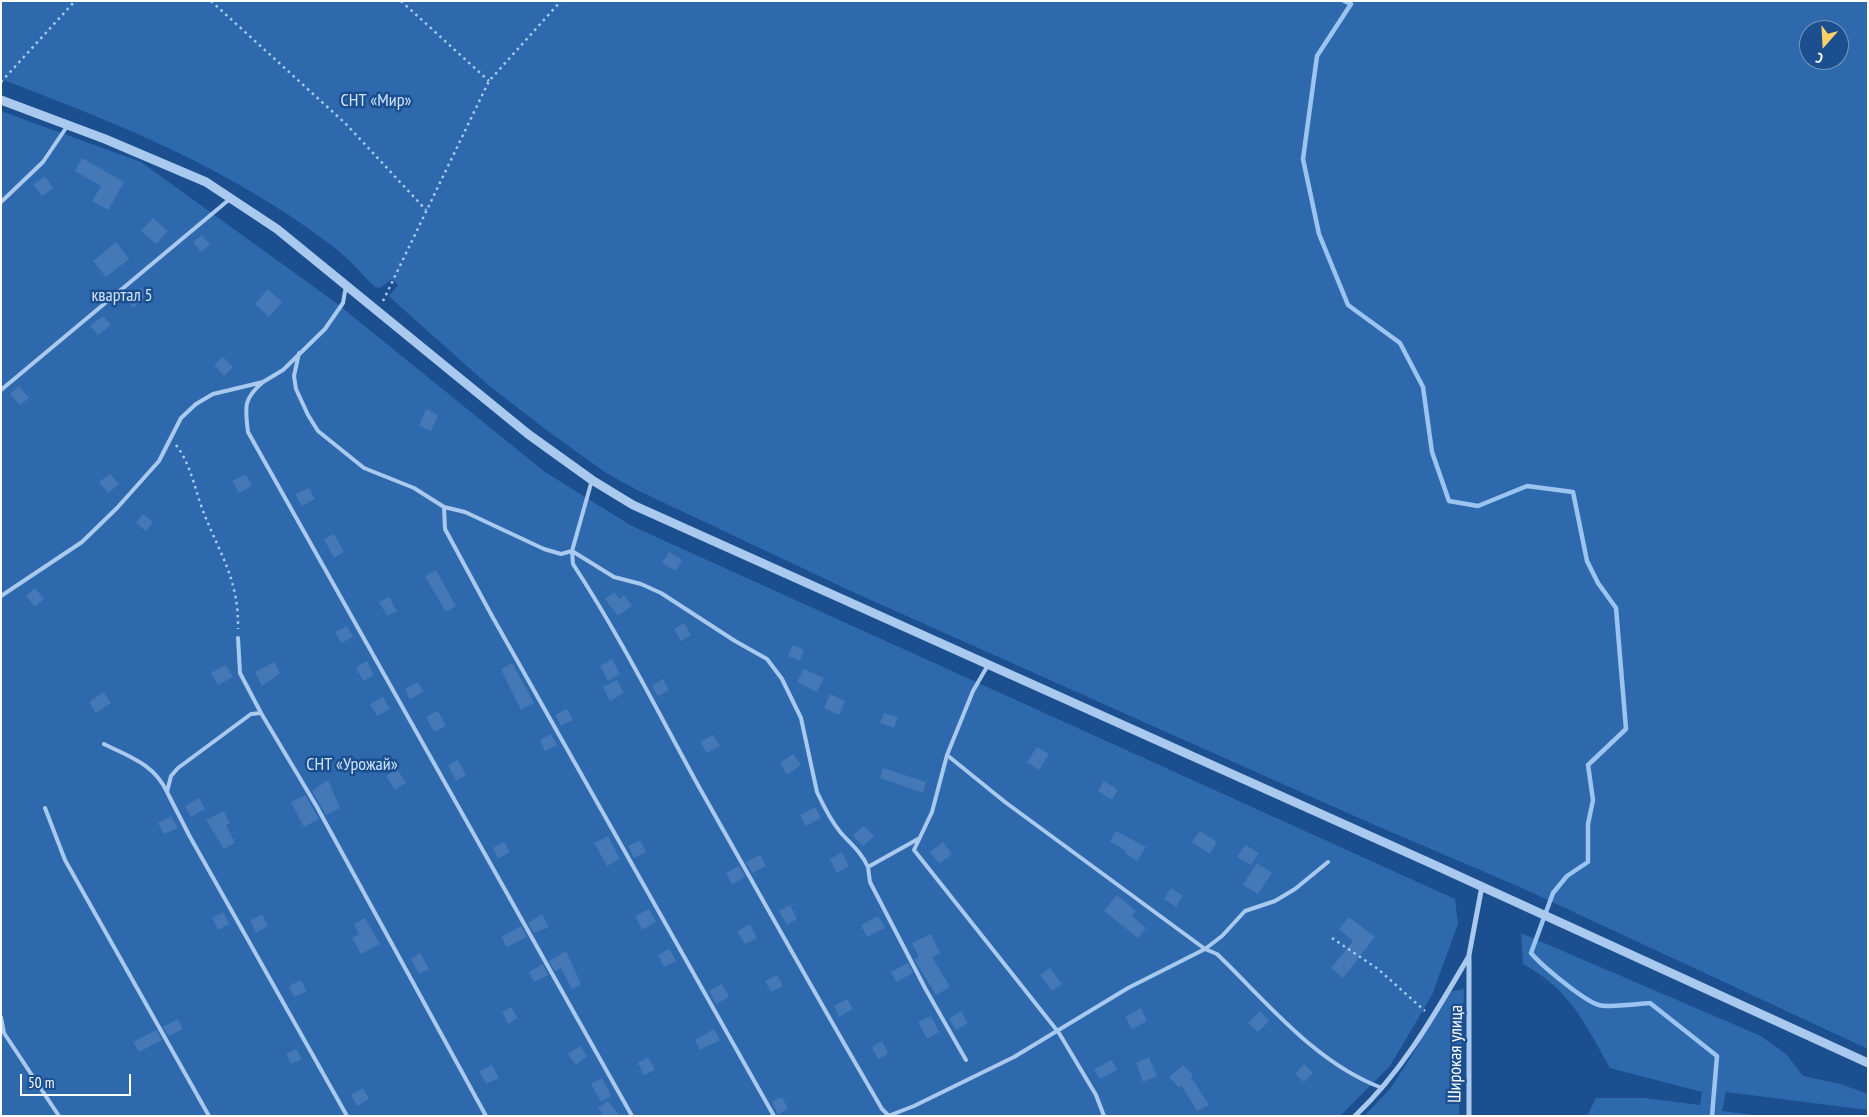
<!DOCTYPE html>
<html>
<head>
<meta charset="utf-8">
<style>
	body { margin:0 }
	#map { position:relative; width:1869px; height:1117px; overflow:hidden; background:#1b4f8f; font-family:"PT Sans Narrow",sans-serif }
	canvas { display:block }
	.frame { position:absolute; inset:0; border:2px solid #fff; pointer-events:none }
	.north { position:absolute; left:1799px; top:20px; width:50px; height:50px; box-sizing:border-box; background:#1b4f8f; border:1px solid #7695bc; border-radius:50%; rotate:199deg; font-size:14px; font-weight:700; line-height:20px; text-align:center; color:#fff }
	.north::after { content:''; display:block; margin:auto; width:18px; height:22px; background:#ffd166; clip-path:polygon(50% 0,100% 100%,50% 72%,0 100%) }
	.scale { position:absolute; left:20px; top:1074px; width:111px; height:22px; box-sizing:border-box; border:2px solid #fff; border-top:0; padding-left:6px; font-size:15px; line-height:18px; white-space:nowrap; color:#fff; -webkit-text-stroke:4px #1b4f8f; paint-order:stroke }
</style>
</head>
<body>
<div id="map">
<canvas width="1869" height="1117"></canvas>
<div class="frame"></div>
<div class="north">С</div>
<div class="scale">50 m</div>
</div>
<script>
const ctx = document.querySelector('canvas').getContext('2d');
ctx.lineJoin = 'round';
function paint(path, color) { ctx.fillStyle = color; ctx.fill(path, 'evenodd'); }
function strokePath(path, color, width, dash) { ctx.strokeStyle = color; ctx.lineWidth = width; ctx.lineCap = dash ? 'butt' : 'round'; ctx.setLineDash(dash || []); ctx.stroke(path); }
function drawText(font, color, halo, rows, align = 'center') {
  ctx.font = font + ' "PT Sans Narrow",sans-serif'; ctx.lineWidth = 5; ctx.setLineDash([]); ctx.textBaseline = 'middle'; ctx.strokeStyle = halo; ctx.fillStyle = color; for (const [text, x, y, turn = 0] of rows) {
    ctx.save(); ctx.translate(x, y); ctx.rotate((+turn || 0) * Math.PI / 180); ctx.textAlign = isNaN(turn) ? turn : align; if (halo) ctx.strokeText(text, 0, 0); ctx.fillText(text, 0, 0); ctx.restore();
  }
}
const green = new Path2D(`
	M1,1h1867v1048l-346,-161 -152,-65 -515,-230 -216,-102 -33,-18 -61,-44 -58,-45 -93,-83 -5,-5 9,-11 -6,-6 -12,9 -5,-1c-14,-14 -28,-30 -44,-42 -101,-77 -212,-121 -330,-166zM1809,30h30v30h-30z
	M1,111l140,51 194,140 210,170 87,54 823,373 3,25 -26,71 -42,71 -50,50h-1339z
	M1521,933l240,103 26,19 16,21 37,8 28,10v16l-142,-18 -4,19 40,5h-175l9,-18h49l55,7 2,-13 -92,-24c-16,-28 -32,-62 -58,-84 -9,-8 -19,-14 -29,-20z
	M1464,989l-5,127h-95l26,-27 24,-37 34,-60z`);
const stream = new Path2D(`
	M1344,1l7,3 -34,52 -14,103 16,75 29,71 52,38 23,44 9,65 17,49 29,5 49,-20 46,6 14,69 11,22 18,25 10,121 -38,36 5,35 -5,24v38l-21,14 -14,17 -22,60c10,12 53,48 68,52 9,3 39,-1 51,-2l67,53 -5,60`);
const building = new Path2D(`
	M82,158l42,24 -16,28 -16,-9 9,-15 -26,-15z
	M45,176l8,12 -11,8 -9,-11z
	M153,218l15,13 -12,13 -15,-13z
	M202,235l8,10 -9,7 -8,-10z
	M116,242l13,17 -23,18 -13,-16z
	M141,287l7,9 -15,12 -7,-9z
	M268,289l14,13 -13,15 -14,-13z
	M103,316l8,9 -13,10 -8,-9z
	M223,357l10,10 -9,9 -10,-11z
	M19,386l10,12 -9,7 -10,-11z
	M426,409l12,6 -7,16 -12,-5z
	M110,474l9,10 -11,9 -9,-11z
	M246,474l6,12 -13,7 -7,-12z
	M309,488l6,11 -13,7 -7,-12z
	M143,514l10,8 -7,9 -10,-8z
	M334,534l10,18 -10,6 -10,-19z
	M669,552l13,8 -6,11 -14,-8z
	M436,570l20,36 -10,6 -21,-36z
	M35,588l9,11 -9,8 -9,-11z
	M614,592l5,7 5,-4 8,11 -14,10 -13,-17z
	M389,597l8,14 -10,5 -8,-14z
	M684,623l7,12 -10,6 -7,-12z
	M347,626l6,11 -12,6 -6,-11z
	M793,645l11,5 -4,11 -12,-5z
	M612,659l8,15 -12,7 -8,-15z
	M367,661l7,14 -11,6 -7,-14z
	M274,662l6,11 -18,13 -7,-14z
	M512,663l22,40 -13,7 -20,-41z
	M226,665l7,12 -15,8 -7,-12z
	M804,669l20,9 -7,14 -20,-10z
	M663,679l6,11 -11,6 -6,-10z
	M617,680l7,13 -14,8 -7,-14z
	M418,682l5,10 -13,7 -5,-10z
	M104,692l7,11 -15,10 -7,-11z
	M830,694l15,7 -6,14 -15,-7z
	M383,697l7,12 -13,7 -7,-12z
	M567,709l6,11 -12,6 -6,-11z
	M438,711l8,15 -12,6 -8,-15z
	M884,713l14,4 -4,11 -14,-5z
	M551,734l6,11 -12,6 -5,-11z
	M713,735l7,11 -13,7 -7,-11z
	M1037,747l12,7 -10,16 -12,-8z
	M793,754l8,11 -14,10 -7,-12z
	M458,760l8,15 -10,6 -8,-16z
	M883,768l43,14 -3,11 -43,-15z
	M397,769l9,14 -11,7 -9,-14z
	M328,780l12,28 -14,7 -14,-24z
	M1104,781l14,9 -6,10 -14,-9z
	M305,795l14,24 -15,8 -13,-25z
	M199,798l6,11 -14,8 -6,-11z
	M815,807l6,11 -15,8 -6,-11z
	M224,811l6,12 -4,2 9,18 -11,6 -18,-29z
	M171,816l7,12 -14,6 -6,-11z
	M864,826l10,10 -11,10 -10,-11z
	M1116,831l30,16 -9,14 -12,-8 1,-2 -16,-10z
	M1200,831l17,11 -7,12 -18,-12z
	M608,836l12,23 -13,7 -13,-23z
	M640,840l6,12 -12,6 -6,-12z
	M504,842l6,10 -12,7 -5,-11z
	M943,842l9,12 -13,10 -9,-12z
	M1245,845l14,8 -8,12 -14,-8z
	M842,852l7,14 -12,7 -7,-14z
	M760,855l6,11 -14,7 -6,-11z
	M1257,863l15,10 -14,21 -15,-9z
	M739,866l6,10 -13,9 -6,-12z
	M1171,888l12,8 -7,11 -12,-8z
	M1117,895l19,16 -4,5 14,12 -8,10 -34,-27z
	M790,905l7,14 -10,6 -8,-14z
	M649,909l7,13 -14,8 -7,-14z
	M223,912l6,12 -11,6 -6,-12z
	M262,914l6,12 -12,7 -6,-12z
	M542,914l7,13 -15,6 -6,-10z
	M878,916l7,12 -18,9 -6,-12z
	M1349,917l26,20 -32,41 -12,-10 22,-27 -14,-12z
	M365,918l15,26 -19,10 -9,-16 7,-4 -5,-10z
	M750,924l7,14 -12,6 -8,-13z
	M521,926l6,11 -20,10 -6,-10z
	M931,934l9,19 -8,4 18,30 -14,8 -22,-36 5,-2 -7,-14z
	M669,949l7,12 -12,6 -6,-12z
	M566,951l15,33 -9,5 -11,-21 -6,3 -6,-10z
	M420,953l9,16 -10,5 -8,-15z
	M908,963l5,10 -17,9 -5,-10z
	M543,964l5,11 -14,7 -5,-10z
	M1050,968l12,16 -10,7 -12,-16z
	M777,975l6,11 -12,6 -6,-11z
	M301,980l6,11 -13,6 -5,-11z
	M722,984l7,13 -13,7 -7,-13z
	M847,999l6,10 -14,8 -5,-11z
	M511,1007l7,11 -10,6 -6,-12z
	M1141,1008l6,13 -15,8 -7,-12z
	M961,1011l7,12 -12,7 -7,-11z
	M1260,1011l9,10 -11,11 -10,-9z
	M931,1016l8,16 -12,7 -9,-17z
	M178,1019l5,10 -14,7 -6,-9z
	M714,1029l6,11 -20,10 -5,-10z
	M156,1030l6,10 -23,12 -6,-10z
	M882,1041l6,13 -10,5 -6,-12z
	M580,1046l7,10 -11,9 -8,-11z
	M296,1049l6,10 -11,5 -5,-10z
	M648,1057l7,13 -11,5 -6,-12z
	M1149,1057l8,19 -14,6 -7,-19z
	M1112,1060l5,10 -17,9 -6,-10z
	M1304,1064l9,9 -9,9 -9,-8z
	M492,1065l7,13 -13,6 -7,-13z
	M1183,1065l10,10 -2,2 18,28 -12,6 -16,-26 -2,3 -10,-11z
	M602,1078l9,18 -10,6 -10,-18z
	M363,1088l6,11 -12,7 -6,-11z
	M782,1097l6,12 -10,5 -6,-12z
	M608,1101l12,15h-16l-6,-8z`);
const path = new Path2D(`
	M211,1l134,122 81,87
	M401,1l88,80
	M1,82l74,-81
	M383,301l106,-220 72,-80
	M176,445c16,21 19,47 29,71 17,42 34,66 33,113
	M1332,938l46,31 47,42`);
const service = new Path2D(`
	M1,202l42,-40 25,-37
	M299,353l-5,23 2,13 12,26 10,16 46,37 50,20 30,19 21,5 79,37 17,5 11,-3 1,13c47,72 85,148 126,223 61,108 121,216 183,322l6,6
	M263,382c-20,17 -18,25 -15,50l384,684
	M1,390l230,-192
	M592,480l-20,71 42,26 27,7 20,9 74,48 32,18 15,20 19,39 16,74c6,13 14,29 24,41 10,11 21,20 27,34
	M444,507l1,22 47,87 282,500
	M1,596l81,-54 35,-34 42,-47 22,-43 15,-14 17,-10 50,-12 20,-12 42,-41 18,-26 3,-17
	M238,638l2,35 21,40 56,94 169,309
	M988,665l-15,26 -26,64 58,47 200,147 12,5c50,48 98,109 165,134
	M261,713l-10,1 -73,54 -7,8 -4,16 22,43 158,281
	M104,744c26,13 50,20 63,48
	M947,755l-15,57 -18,38 145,183 37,62 8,21
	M45,808l20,52 144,256
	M918,839l-50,28 2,15 55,106 41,72
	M1,1017l3,16 55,83
	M888,1116l26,-10 100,-49 114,-69 77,-39 17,-13 23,-25 30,-10 20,-12 33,-27`);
const minor = new Path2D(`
	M1355,1116c48,-45 81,-104 114,-160
	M1469,1116v-161l13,-69`);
const tertiary = new Path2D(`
	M1,100l104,39 101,43 71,47 251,205 64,46 41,25 795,357 440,201`);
const parkNames = [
	["СНТ «Мир»",376,101],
	["квартал 5",122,296],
	["СНТ «Урожай»",352,765]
];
const streetNames = [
	["Широкая улица",1456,1054,-89]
];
paint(green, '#2e69ad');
strokePath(stream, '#9cc4f0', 4.5);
paint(building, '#4478b7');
strokePath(path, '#a9c9ee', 2.5, [2.5, 4]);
strokePath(service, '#a9c9ee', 4);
strokePath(minor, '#a9c9ee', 5);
strokePath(tertiary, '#a9c9ee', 9);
drawText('18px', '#cfe3fa', '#1b4f8f', parkNames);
drawText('18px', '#fff', '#1b4f8f', streetNames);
</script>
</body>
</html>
